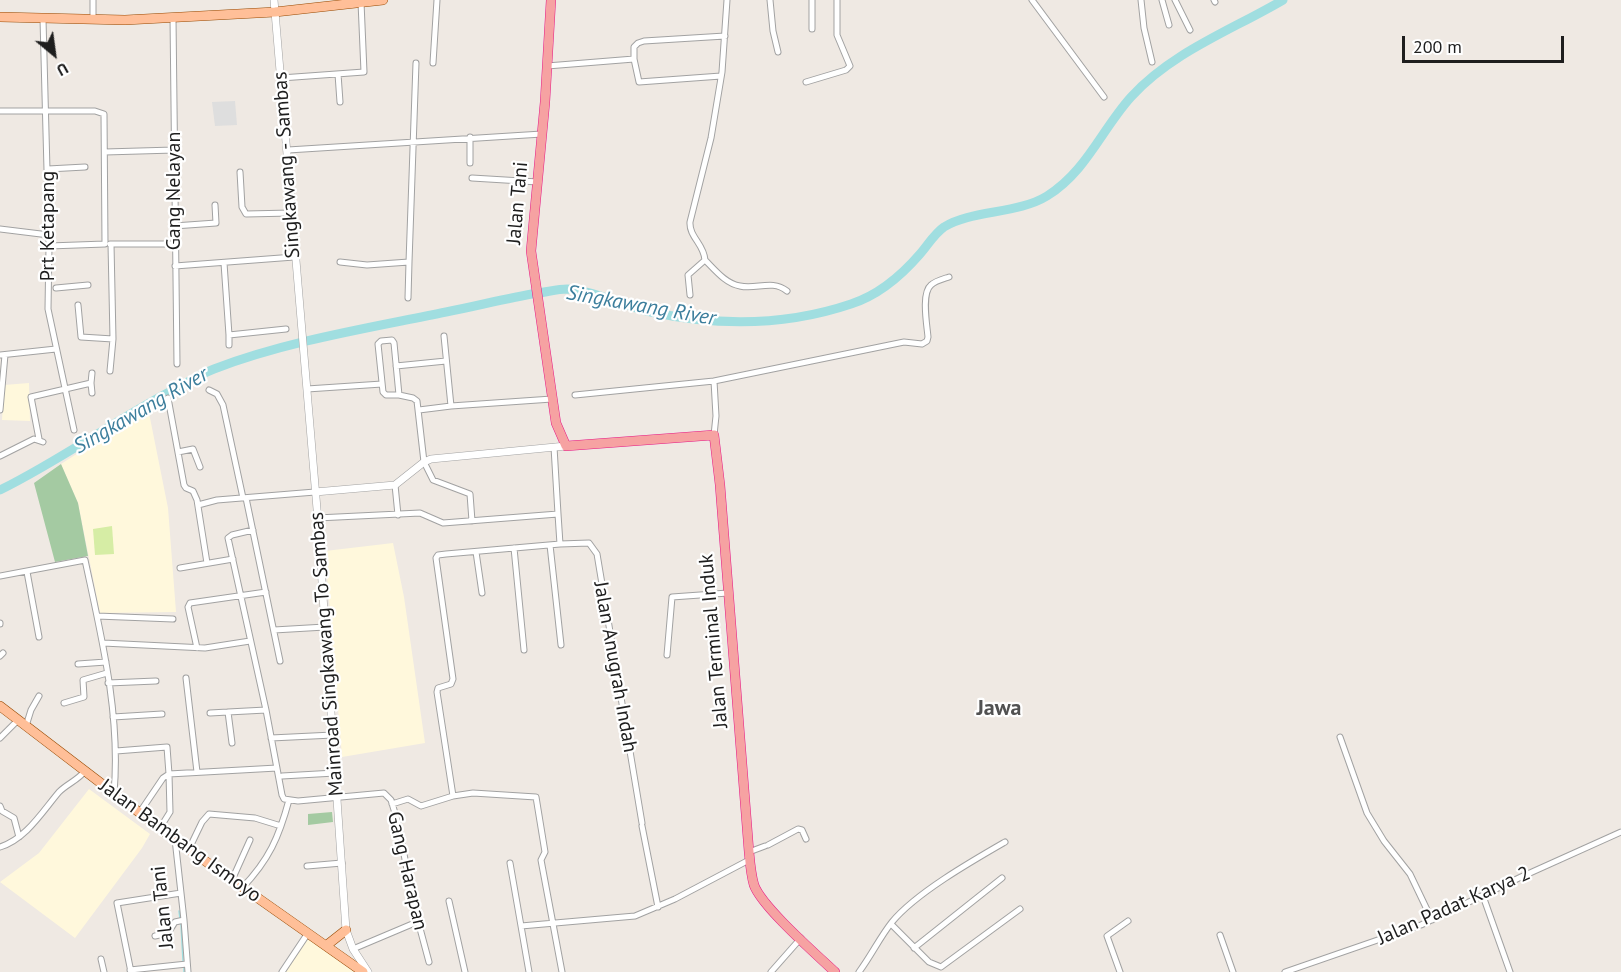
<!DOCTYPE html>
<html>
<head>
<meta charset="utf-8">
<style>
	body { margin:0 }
	#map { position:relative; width:1621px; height:972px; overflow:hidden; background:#efe9e3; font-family:"PT Sans",sans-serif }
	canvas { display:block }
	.north { position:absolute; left:24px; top:24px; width:60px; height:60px; -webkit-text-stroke:4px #fff; paint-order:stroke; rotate:151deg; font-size:16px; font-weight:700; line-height:24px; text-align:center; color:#1e1e1e }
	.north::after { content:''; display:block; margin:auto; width:21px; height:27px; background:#1e1e1e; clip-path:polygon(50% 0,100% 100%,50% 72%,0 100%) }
	.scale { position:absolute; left:1402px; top:36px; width:162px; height:27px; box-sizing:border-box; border:3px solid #1e1e1e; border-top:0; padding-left:8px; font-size:18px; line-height:21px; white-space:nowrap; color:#1e1e1e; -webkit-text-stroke:4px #fff; paint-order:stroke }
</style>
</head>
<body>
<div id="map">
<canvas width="1621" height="972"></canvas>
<div class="north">U</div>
<div class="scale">200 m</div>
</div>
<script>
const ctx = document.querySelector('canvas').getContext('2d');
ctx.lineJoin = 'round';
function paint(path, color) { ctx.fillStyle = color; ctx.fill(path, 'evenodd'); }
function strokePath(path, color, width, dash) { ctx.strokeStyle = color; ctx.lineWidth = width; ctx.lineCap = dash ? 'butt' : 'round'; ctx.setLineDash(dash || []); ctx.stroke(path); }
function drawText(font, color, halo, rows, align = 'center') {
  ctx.font = font + ' "PT Sans",sans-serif'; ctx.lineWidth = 4.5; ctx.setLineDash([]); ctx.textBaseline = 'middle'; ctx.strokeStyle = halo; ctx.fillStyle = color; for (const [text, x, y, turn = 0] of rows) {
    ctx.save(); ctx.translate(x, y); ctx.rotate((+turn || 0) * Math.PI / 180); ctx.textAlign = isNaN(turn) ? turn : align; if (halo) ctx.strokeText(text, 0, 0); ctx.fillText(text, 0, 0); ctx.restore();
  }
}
const education = new Path2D(`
	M29,383l1,38 -28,-1 2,-35z
	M148,408l20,100 8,104 -76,1 -22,-110 -17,-39z
	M393,543l11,54 21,146 -83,14 -17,-206z
	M89,789l61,45 -8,14 -67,90 -75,-56 39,-29z
	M308,938l46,34h-70z`);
const grass = new Path2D(`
	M112,526l2,28 -19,1 -2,-26z`);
const cemetery = new Path2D(`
	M61,464l17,39 10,53 -33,6 -21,-79z
	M332,812l1,10 -25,3v-11z`);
const parking = new Path2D(`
	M235,101l2,24 -22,1 -3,-24z`);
const stream = new Path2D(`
	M179,911l1,8
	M181,924l2,37
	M184,966v6`);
const river = new Path2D(`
	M0,490c61,-30 115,-70 175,-101 13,-7 26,-15 39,-20 73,-28 155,-41 232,-57 31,-6 61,-14 92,-19 9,-1 20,-4 29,-4 29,2 56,17 84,23 66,14 135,14 200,-8 28,-9 50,-28 69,-50 8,-9 14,-20 24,-27 27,-17 74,-13 103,-31 39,-24 55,-67 84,-99 41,-45 101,-67 152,-97`);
const minor = new Path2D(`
	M770,0l3,31 5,21
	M812,0v29
	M1032,0l72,97
	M1141,0l3,28 8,34
	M1162,0l7,25
	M1175,0l15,30
	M1214,0l1,2
	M173,18l4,346
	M43,19l6,227 -1,63 26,121
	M93,19v-19
	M433,63l4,-63
	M547,66l87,-7
	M338,74l2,28
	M721,76l-82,6 -5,-23v-12l4,-4 6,-2 81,-5
	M281,78l83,-6 -3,-70
	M806,82l40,-12 4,-4 -13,-31v-35
	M0,111h95l9,3 1,130 -56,2
	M470,137v26
	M288,150l254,-16
	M105,152l69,-2
	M48,169l37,-2
	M240,172l2,35 4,7 45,-1
	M472,178l66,4
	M174,226l42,-3 -1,-18
	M0,229l49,6
	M110,244h64
	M705,260c10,10 21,24 35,26 16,4 32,-7 47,5
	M340,262l27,3 42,-3 7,-199
	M224,263l5,72 57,-6
	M175,266l119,-9
	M56,288l32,-3
	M690,295l-2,-20 17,-15c-1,-16 -16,-23 -15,-38l21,-84 11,-66 5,-72
	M408,298l1,-36
	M78,305l3,32 32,2
	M229,335v10
	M0,355l56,-6
	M396,366l50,-5
	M110,371l3,-32 -2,-95
	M91,383l1,10
	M307,389l75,-5
	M209,390l8,4 6,11 20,93
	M399,395h-13l-3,-3 -5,-48 3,-3 11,-1 2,3 5,52 14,3 4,3 7,61 9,18 37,14 2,27
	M575,395l139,-14
	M168,398l16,87 2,3 7,3 4,9 10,63
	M451,406l101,-7
	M0,410l5,-55
	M419,410l32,-4 -7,-70
	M714,435l2,-19 -2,-35 190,-39 18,2 5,-3 1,-4c-1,-12 -7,-44 3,-52 4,-4 12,-6 18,-8
	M39,439l-8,-42 60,-14 1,-10
	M178,452l15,-3 7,18
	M0,456l34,-17 9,3
	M395,485l3,30
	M246,498l34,163
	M198,505l19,-5 98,-8
	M317,518l103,-5 23,10 115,-9 -4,-67
	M253,530l-21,5 -4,3 38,172 16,85 2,4 14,2 86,-8 7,7 7,23 16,83 15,56
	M560,544l29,-1 8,11 45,269
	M550,545l11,100
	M514,548l10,102
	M476,552l6,41
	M180,568l53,-9
	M27,572l12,65
	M0,576l85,-16c16,75 36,155 29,233
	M97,616l76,3
	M0,623v1
	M274,630l51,-3
	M103,643l102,5 45,-7
	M197,648l-9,-41 2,-4 76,-11
	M667,655l5,-58 56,-4
	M0,656l3,-3
	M78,664l28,-2
	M186,678l11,94
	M108,683l48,-2
	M64,703l20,-6 -1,-17 24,-7
	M210,713l18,-1
	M113,717l49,-3
	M26,726l5,-16 8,-14
	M1340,737l27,76 17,28 26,33 22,46
	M0,738l18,-18
	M271,738l62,-3
	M232,743l-4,-31 38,-2
	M116,751l51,-4 2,27 -6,4 -23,34
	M282,776l53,-3
	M453,796l-16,-104 1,-4 13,-4 2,-5 -17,-121 2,-3 8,-1 114,-10 -2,-30
	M392,804l16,-5 13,7 32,-10 20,-3 63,4 9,55 -4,8 21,112
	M0,806l2,5 12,7 5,19
	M642,826l16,81
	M160,828l10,-16 -1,-38 108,-6
	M175,839l9,81 4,52
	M768,845l30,-16 4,1 4,9
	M0,847c26,-8 42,-35 59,-55 8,-8 19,-12 26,-21
	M189,849l13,-27 7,-8 46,4 26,8
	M749,852l16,-6
	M510,863l11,63
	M307,866l35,-3
	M232,880l18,-40
	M242,888c27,-28 37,-51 47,-88
	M1483,896l27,76
	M449,901l16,71
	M891,924l38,38 12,5 79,-58
	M1220,935l13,37
	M155,936l13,-3 7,-11 9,-2
	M914,948l88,-70
	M353,949l64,-27
	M101,959l3,13
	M130,970l57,-6
	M131,972l-14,-69 64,-10
	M282,972l26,-39
	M529,972l-8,-46 114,-10 40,-17 74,-39
	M771,972l30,-34
	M859,972c12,-16 21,-35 33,-50 24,-29 80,-61 113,-80
	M1120,972l-13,-36 21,-15
	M1285,972l136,-47 100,-48 100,-45`);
const tertiary = new Path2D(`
	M274,0l43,509 29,421 7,19 15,23
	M315,492l80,-7 29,-23 7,-3 135,-13`);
const primary = new Path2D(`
	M0,17l125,3 150,-8 108,-12
	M0,706l174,133 189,133
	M327,945l19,-15`);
const trunk = new Path2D(`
	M551,0l-6,102 -14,149 25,172 10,23 148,-11 6,50 29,367c1,11 2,23 5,33 8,22 62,69 81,87`);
const streetNames = [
	["Singkawang - Sambas",287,165,-94],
	["Gang Nelayan",174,191,-90],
	["Jalan Tani",518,203,-85],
	["Prt Ketapang",48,226,-90],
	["Jalan Terminal Induk",714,641,-95],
	["Mainroad Singkawang To Sambas",327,654,-94],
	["Jalan Anugrah Indah",615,667,80],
	["Jalan Bambang Ismoyo",180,841,36],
	["Gang Harapan",407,871,77],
	["Jalan Padat Karya 2",1454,906,-24],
	["Jalan Tani",163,907,-96]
];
const waterNames = [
	["Singkawang River",641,306,10],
	["Singkawang River",141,411,-30]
];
const quarterNames = [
	["Jawa",999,709]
];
paint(education, '#fff8dc');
paint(grass, '#d6eda5');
paint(cemetery, '#a4caa2');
paint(parking, '#dedede');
strokePath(stream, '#a0dee0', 1.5);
strokePath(river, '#a0dee0', 9);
strokePath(minor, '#a2a2a2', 7);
strokePath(tertiary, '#a2a2a2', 8);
strokePath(primary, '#974900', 10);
strokePath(trunk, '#e51885', 10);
strokePath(minor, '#fff', 5);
strokePath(tertiary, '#fff', 7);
strokePath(primary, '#ffbf98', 9);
strokePath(trunk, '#f6a2a2', 9);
drawText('20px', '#1e1e1e', '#fff', streetNames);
drawText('italic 21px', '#3c7e9c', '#fff', waterNames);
drawText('bold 22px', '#515151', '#fff', quarterNames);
</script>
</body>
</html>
